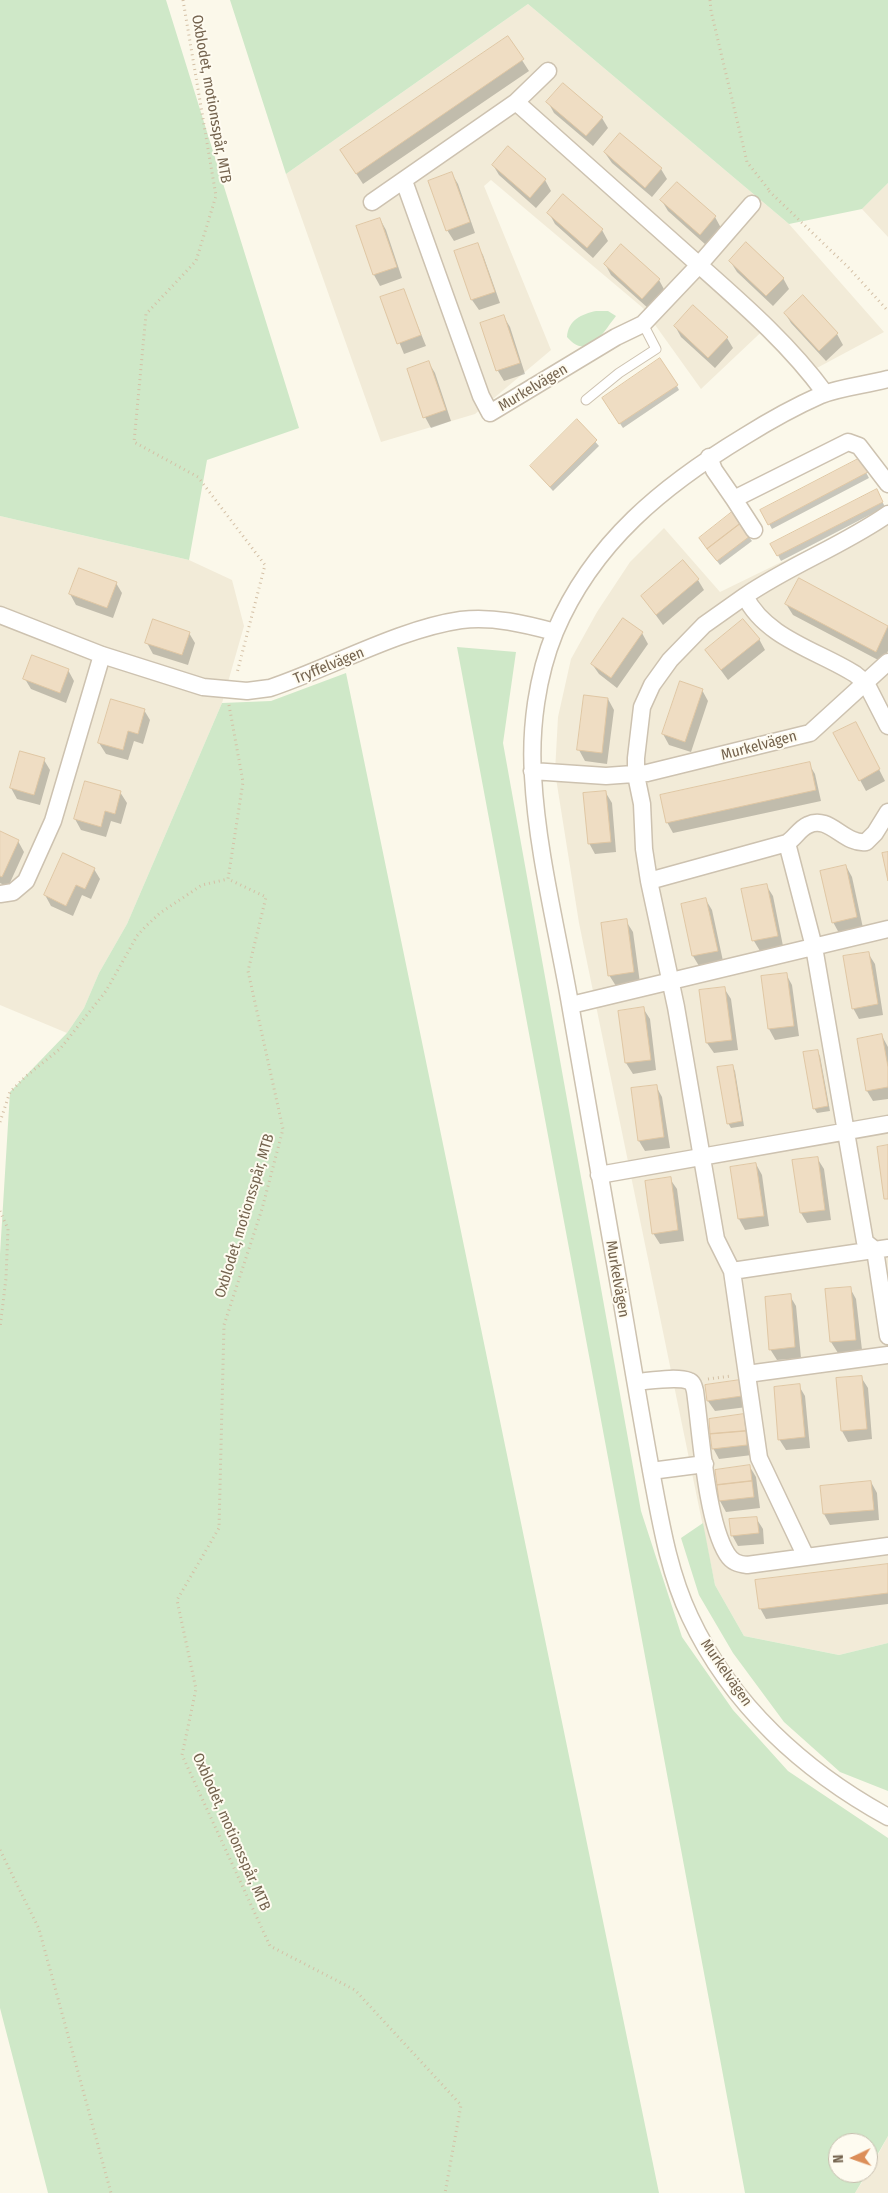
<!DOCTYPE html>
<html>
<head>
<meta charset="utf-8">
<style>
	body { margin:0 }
	#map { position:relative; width:888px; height:2193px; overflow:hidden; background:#fbf8ea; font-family:"Fira Sans Condensed",sans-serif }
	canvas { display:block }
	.north { position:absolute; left:828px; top:2133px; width:50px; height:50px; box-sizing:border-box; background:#fefbf0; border:1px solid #c7beaf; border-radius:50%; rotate:267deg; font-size:14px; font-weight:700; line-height:20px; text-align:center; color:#74634e }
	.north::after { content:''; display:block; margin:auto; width:18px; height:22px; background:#dc8e58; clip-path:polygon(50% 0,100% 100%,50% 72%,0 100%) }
</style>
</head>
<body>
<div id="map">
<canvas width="888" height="2193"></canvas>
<div class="north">N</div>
</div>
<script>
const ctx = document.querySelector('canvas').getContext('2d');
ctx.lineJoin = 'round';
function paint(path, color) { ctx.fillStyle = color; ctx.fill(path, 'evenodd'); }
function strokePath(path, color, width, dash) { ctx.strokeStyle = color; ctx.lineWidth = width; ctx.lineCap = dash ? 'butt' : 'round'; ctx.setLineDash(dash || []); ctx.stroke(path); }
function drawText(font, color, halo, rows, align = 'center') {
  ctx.font = font + ' "Fira Sans Condensed",sans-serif'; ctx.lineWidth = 4; ctx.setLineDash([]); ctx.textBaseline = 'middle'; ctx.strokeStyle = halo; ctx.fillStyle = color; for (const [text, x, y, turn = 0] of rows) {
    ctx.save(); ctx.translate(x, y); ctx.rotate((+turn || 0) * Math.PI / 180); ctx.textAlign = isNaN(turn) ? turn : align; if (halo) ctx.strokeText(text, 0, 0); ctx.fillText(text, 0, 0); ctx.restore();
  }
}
const residential = new Path2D(`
	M528,4l261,220 95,108 -69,37 -42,-48 -72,68 -58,-81 -152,-128 -7,6 67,164 -76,64 -94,28 -95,-268z
	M888,183v54l-26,-28z
	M888,510v1133l-49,12 -95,-19 -29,-51 -136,-662 -24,-151 3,-55 13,-58 26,-47 33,-50 34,-34 56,64z
	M0,516l189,44 43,20 12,46 -22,77 -95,221 -28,49 -15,35 -17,25 -67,-28z
	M888,2136v57h-33l13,-20z`);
const green = new Path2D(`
	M0,0h166l133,428 -92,32 -18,100 -189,-44z
	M230,0h658v183l-26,26 -73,15 -261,-220 -242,170z
	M596,311h12l8,5c-12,15 -28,46 -49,21 1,-17 15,-23 29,-26z
	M457,647l59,5 -13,91 138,768 41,126 51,73 55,61 100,67v298l-20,35v-28h-30v30h29l-12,20h-110z
	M346,673l313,1520h-611l-48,-185v-754l10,-162 57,-59 17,-25 15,-35 28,-49 95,-221 49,-2z
	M703,1523l12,62 29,51 95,19 49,-12v148l-48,-19 -56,-50 -51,-69 -34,-58 -18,-57z`);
const shadow = new Path2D(`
	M507,37l22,34 -166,113 -15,-23z
	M548,102l54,16 6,10 -15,18 -39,-33z
	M605,153l56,16 6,10 -15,18 -40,-34z
	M493,165l52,15 6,11 -15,17 -37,-33z
	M452,174l6,10 17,49 -21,8 -7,-11z
	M662,201l53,16 6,11 -15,17 -38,-34z
	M549,213l53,17 6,11 -15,17 -38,-34z
	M380,219l6,11 16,48 -22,8 -6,-11 -16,-48z
	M477,245l6,10 17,48 -21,7 -7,-10 -16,-48z
	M730,261l53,17 6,11 -16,17 -36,-34z
	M605,264l54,16 6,11 -16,18 -38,-34z
	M403,290l23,56 -22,8 -23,-56z
	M803,297l34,37 6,11 -17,16 -35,-38 -6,-10z
	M504,317l6,10 15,47 -21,7 -6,-10 -16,-47z
	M675,326l52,12 6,10 -18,20 -34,-31z
	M429,363l6,10 16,48 -20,7 -6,-11z
	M677,386l2,4 -56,38 -17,-25z
	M577,421l22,25 -46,45 -22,-25z
	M859,459l10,19 -97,51 -10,-18z
	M879,495l6,12 -104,54 -9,-17z
	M732,514l20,27 -32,24 -17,-22z
	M698,580l6,10 -41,35 -21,-29z
	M799,580l89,47v24l-6,11 -89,-47 -7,-11z
	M116,583l6,10 -9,25 -37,-13 -6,-11z
	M189,633l6,10 -7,22 -35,-11 -6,-11z
	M642,633l6,11 -31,44 -18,-14 -7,-10z
	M759,639l6,11 -37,30 -22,-30z
	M68,670l6,11 -8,22 -35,-14 -6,-10z
	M702,690l6,11 -17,51 -22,-7 -6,-11z
	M585,696l23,3 6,11 -7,54 -22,-3 -6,-11z
	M144,710l6,10 -7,24 -9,-3 -6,19 -22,-6 -7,-11z
	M861,734l24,47 -19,10 -6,-11z
	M44,760l6,10 -10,35 -23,-6 -6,-11z
	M809,764l6,10 6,27 -148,32 -6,-11z
	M120,792l7,11 -6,21 -10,-3 -5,16 -25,-7 -6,-11z
	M606,793l6,10 4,49 -21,2 -6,-11z
	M0,833l18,8 6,11 -16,35 -8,-4z
	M846,866l6,11 11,51 -24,5 -6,-11z
	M94,869l6,10 -9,20 -9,-4 -9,21 -22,-10 -6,-11z
	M766,885l7,11 10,50 -23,5 -6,-10 -11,-51z
	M706,900l6,10 11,51 -24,5 -6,-10z
	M626,921l7,11 7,51 -24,3 -7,-11z
	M868,953l7,11 8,51 -24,4 -6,-11z
	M786,974l6,11 7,51 -24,4 -6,-11z
	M724,988l7,11 7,51 -24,3 -7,-10z
	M643,1008l7,11 6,51 -23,4 -7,-11 -7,-51z
	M882,1036l6,11v52l-15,2 -6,-10z
	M817,1051l3,5 10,55 -13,2 -3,-5z
	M732,1066l3,5 9,55 -13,2 -3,-5z
	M656,1086l6,11 8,51 -25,3 -6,-10z
	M817,1158l7,11 7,51 -24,3 -6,-10z
	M756,1164l6,11 7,51 -24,4 -6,-11 -8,-51z
	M670,1179l7,10 7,52 -24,3 -7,-11z
	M850,1288l6,11 6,51 -24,3 -7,-11z
	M790,1296l6,10 5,52 -24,2 -7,-11z
	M861,1377l7,11 4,51 -24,3 -6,-11z
	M739,1382l8,25 -32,4 -7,-10z
	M799,1386l6,10 5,52 -24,2 -7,-11z
	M743,1416l7,10 2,29 -33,4 -6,-11z
	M750,1467l6,10 4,31 -34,4 -6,-11 -3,-30z
	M871,1482l6,11 2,27 -49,5 -6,-11 -3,-27z
	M756,1518l7,11 1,15 -26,2 -6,-11z
	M888,1565v39l-122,15 -6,-11z`);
const building = new Path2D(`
	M508,36l16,23 -168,115 -16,-24z
	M563,83l40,34 -17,19 -40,-34z
	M620,133l42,35 -17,20 -41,-36z
	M508,146l38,33 -16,19 -38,-33z
	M452,172l18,50 -24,9 -18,-50z
	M677,182l39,34 -16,19 -40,-35z
	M563,194l40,35 -16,19 -40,-35z
	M380,218l17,49 -24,8 -17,-49z
	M746,242l38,36 -18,18 -37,-35z
	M478,243l17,49 -24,8 -17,-49z
	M621,244l39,35 -18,20 -38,-35z
	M404,289l17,46 -24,9 -17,-47z
	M803,295l35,38 -19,18 -35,-38z
	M693,305l35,32 -20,21 -34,-32z
	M504,315l16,48 -24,8 -16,-48z
	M660,358l18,27 -59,39 -17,-26z
	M429,361l17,49 -23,8 -16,-49z
	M577,419l20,21 -47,47 -20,-21z
	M860,458l8,14 -100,53 -8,-15z
	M877,489l6,13 -106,54 -7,-12z
	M732,512l9,11 -34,26 -8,-11z
	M741,523l9,13 -33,25 -10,-12z
	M683,560l16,19 -43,36 -15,-19z
	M79,568l38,14 -10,26 -38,-14z
	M799,578l89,48 -12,26 -91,-48z
	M623,618l20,14 -32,46 -20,-14z
	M153,619l37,13 -8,23 -37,-12z
	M743,619l17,20 -39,31 -16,-20z
	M32,655l37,14 -9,24 -37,-14z
	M680,681l23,8 -18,53 -23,-8z
	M584,695l24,3 -6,55 -25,-3z
	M111,699l34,10 -7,25 -10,-3 -5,19 -25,-7z
	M856,722l24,47 -21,12 -26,-48z
	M20,751l25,7 -11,37 -24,-7z
	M810,762l6,28 -150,33 -6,-28z
	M85,781l36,10 -6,23 -10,-3 -4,16 -27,-8z
	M606,791l5,51 -23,2 -5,-51z
	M0,831l19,9 -17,37 -2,-1z
	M888,852v29l-6,-28z
	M63,853l32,15 -10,21 -9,-4 -10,21 -22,-11z
	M846,865l11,52 -25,6 -12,-52z
	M767,884l11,52 -26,5 -11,-52z
	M706,898l12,53 -26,5 -11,-52z
	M627,919l7,53 -26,4 -7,-53z
	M869,952l9,52 -26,5 -9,-53z
	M787,973l7,53 -26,3 -7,-53z
	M725,987l7,53 -26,3 -7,-53z
	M644,1007l7,53 -26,3 -7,-52z
	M882,1034l6,33v20l-22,4 -9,-52z
	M818,1050l10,56 -15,3 -10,-57z
	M733,1065l9,56 -15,3 -10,-57z
	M657,1085l7,52 -26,4 -7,-53z
	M888,1145v54h-4l-7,-52z
	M818,1157l7,53 -25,3 -8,-53z
	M756,1163l8,53 -26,3 -8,-52z
	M671,1177l7,53 -26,4 -7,-53z
	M851,1287l5,53 -26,2 -5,-53z
	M791,1294l4,53 -26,3 -4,-53z
	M862,1376l5,53 -26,2 -5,-53z
	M740,1380l2,16 -35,5 -2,-16z
	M800,1384l5,53 -27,3 -4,-53z
	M744,1414l2,17 -36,3 -1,-15z
	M746,1431l1,14 -35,4 -2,-15z
	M750,1465l2,16 -35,4 -2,-15z
	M752,1481l2,16 -35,4 -2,-16z
	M871,1481l3,29 -51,4 -3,-28z
	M757,1517l2,16 -28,3 -2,-17z
	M888,1564v29l-129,16 -4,-29z`);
const path = new Path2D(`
	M183,0l33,196 -20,65 -50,53 -12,128 64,35 67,88 -28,108
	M710,0l1,11 36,151 22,28
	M769,191l80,77 39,43
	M229,705l14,77 -15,97 38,18 -18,74 35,158 -21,80 -38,116 -5,203 -42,72 19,89 -14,66 88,191 85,44 106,115 -16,88
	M0,1122l10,-30 15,-15 35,-28 46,-58 31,-55 8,-9 15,-14 42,-28 26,-6
	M0,1211l8,18 -2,49 -6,50
	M708,1379l23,-3
	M0,1850l39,79 72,264`);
const lane = new Path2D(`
	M586,400l33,-27 37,-24 -13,-25`);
const street = new Path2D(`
	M516,102l32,-31
	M372,202l144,-100 183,163 -56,59 -27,13 -126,76 -9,-17 -77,-215
	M752,204l-53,61c45,40 90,79 126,128
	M888,379c-22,6 -46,8 -67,16 -27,12 -52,26 -76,41 -81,49 -152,106 -190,196 -18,44 -25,96 -22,144 4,74 23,149 36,222 18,99 34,199 52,299 10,59 20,119 31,179 9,48 17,97 38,141 41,88 114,154 198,200
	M709,457l5,13 20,29 114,-57 11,4 29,38
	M734,499l20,31
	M745,596c47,-32 97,-50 143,-82
	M0,615l102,40 101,32 44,4 23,-3c60,-20 129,-59 191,-68 32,-4 64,4 94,12
	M532,771l74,5 41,-3 163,-40 78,-71
	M787,843l27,104 51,295 10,8 13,86
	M649,881l138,-38c8,-5 12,-14 21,-18 21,-11 36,20 58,17l9,-9 13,-21
	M0,894l13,-2 13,-11 27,-60 49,-166
	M571,1005l317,-76
	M599,1175l289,-51
	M732,1271l156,-23
	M747,1374l141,-19
	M636,1382c13,-1 41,-6 53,-1 4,1 5,6 6,10 6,42 11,129 32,163 5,8 11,10 20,11l141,-19
	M651,1471l54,-7
	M806,1557l-47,-99 -27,-187 -16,-32 -40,-232 -27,-126 -5,-32 -2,-45 -6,-29v-17l6,-51 10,-22 18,-25 34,-35 41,-29c20,42 74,55 110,78l11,9 22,43`);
const streetNames = [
	["Oxblodet, motionsspår, MTB",211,99,80],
	["Murkelvägen",533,388,-31],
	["Tryffelvägen",329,666,-22],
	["Murkelvägen",759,746,-15],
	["Oxblodet, motionsspår, MTB",245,1216,-73],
	["Murkelvägen",617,1279,80],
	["Murkelvägen",726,1673,55],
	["Oxblodet, motionsspår, MTB",231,1832,66]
];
paint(residential, '#f2ebd8');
paint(green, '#cfe8c8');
paint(shadow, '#0003');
paint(building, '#efddc3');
strokePath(building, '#e0c7a4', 1);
strokePath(lane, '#cdc2b0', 11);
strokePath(street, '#cdc2b0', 19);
strokePath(path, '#d4c0a6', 3, [1, 4]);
strokePath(lane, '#fff', 9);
strokePath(street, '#fff', 16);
drawText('15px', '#74634e', '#fefbf0', streetNames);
</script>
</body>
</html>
